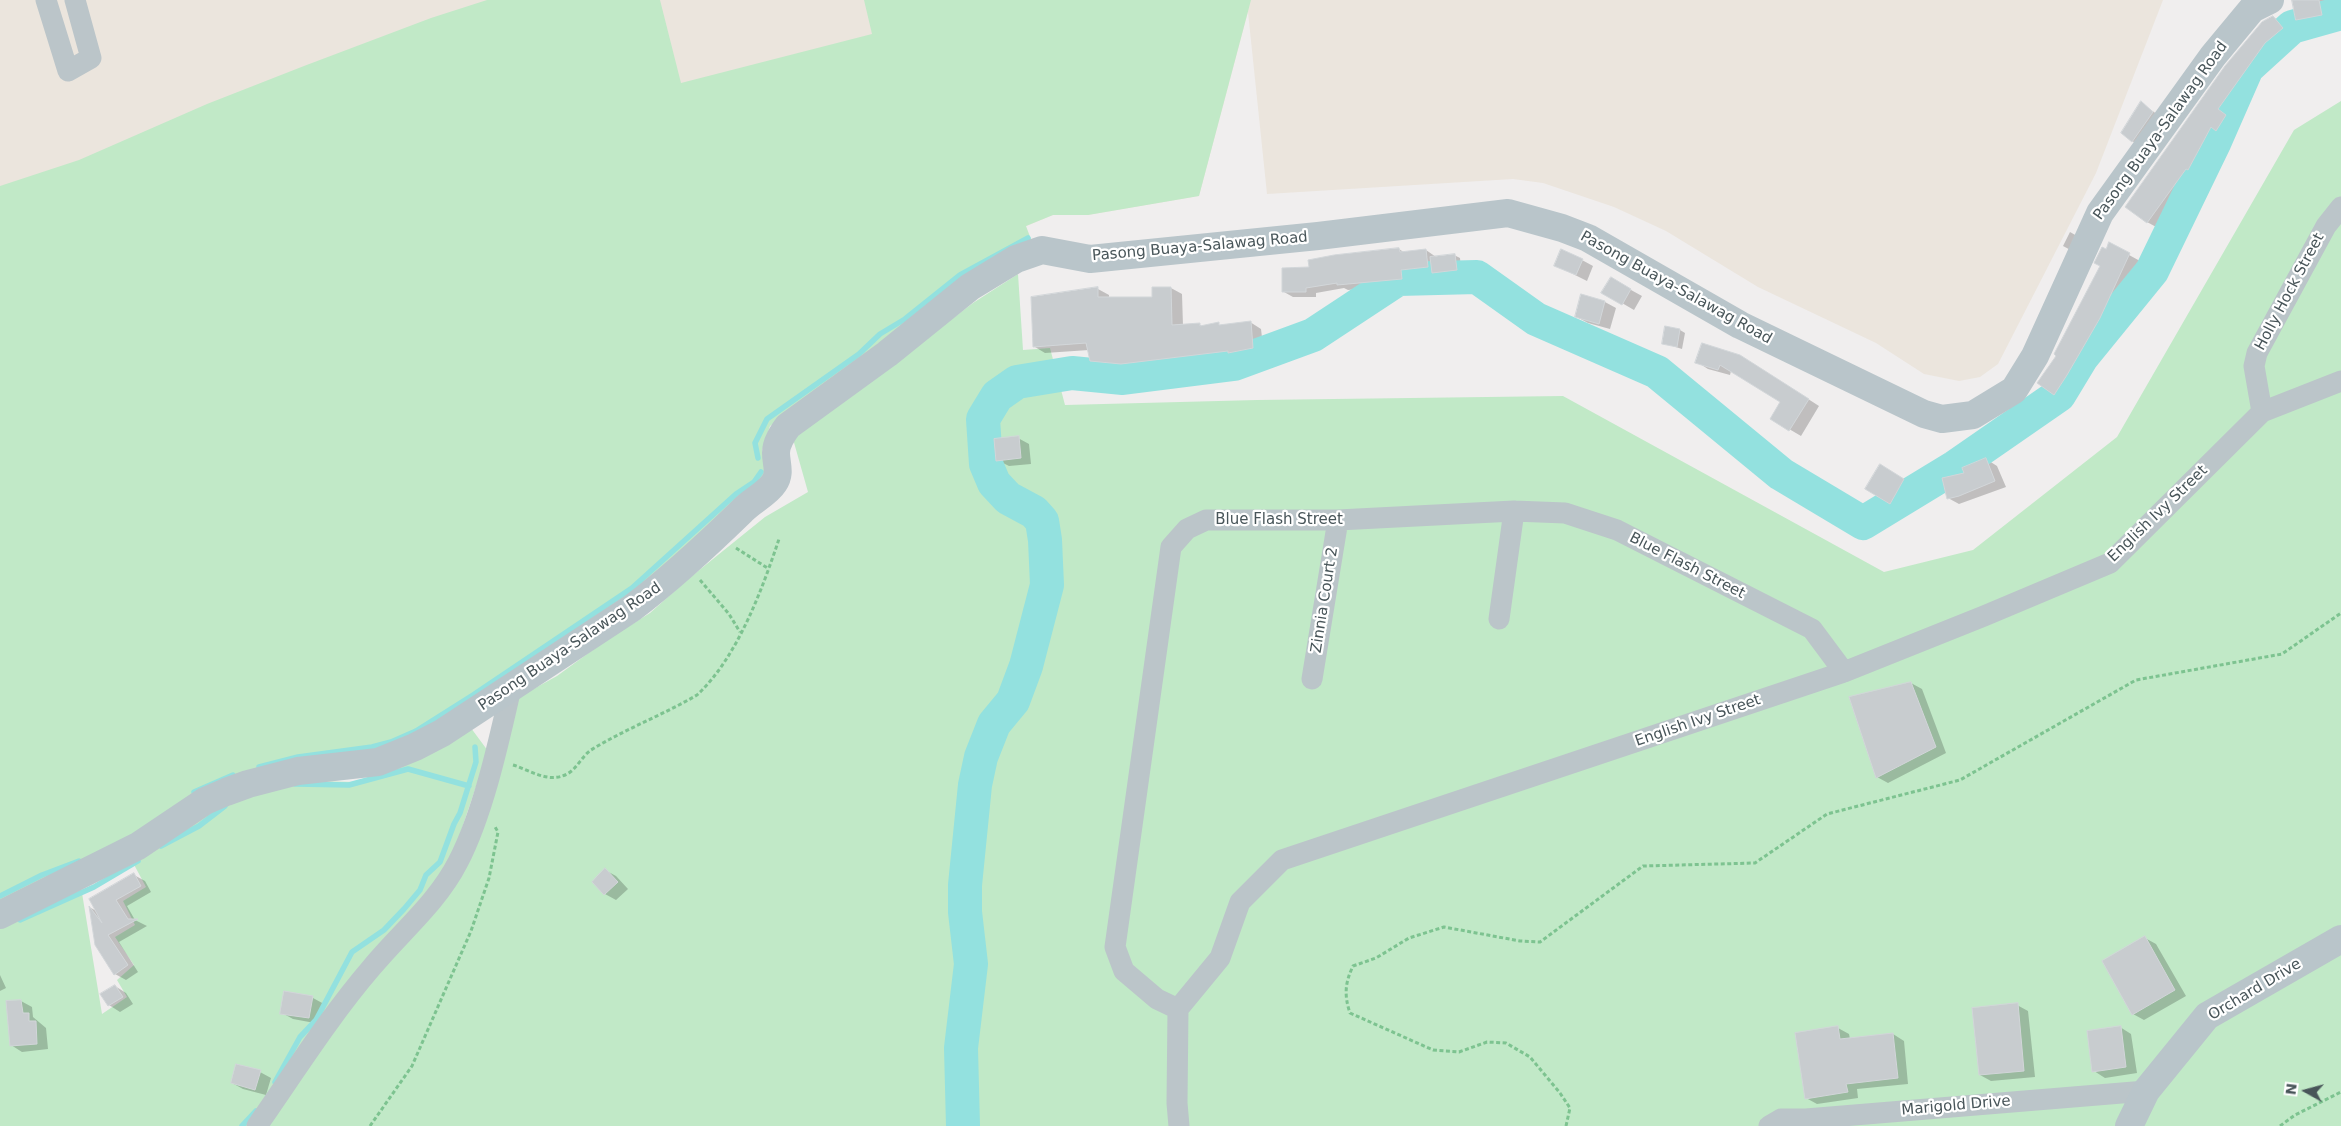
<!DOCTYPE html>
<html>
<head>
<meta charset="utf-8">
<style>
	body { margin:0 }
	#map { position:relative; width:2341px; height:1126px; overflow:hidden; background:#f0eeee; font-family:"DejaVu Sans",sans-serif }
	canvas { display:block }
	.north { position:absolute; left:2281px; top:1066px; width:50px; height:50px; -webkit-text-stroke:4px #fff; paint-order:stroke; rotate:277deg; font-size:14px; font-weight:700; line-height:20px; text-align:center; color:#485559 }
	.north::after { content:''; display:block; margin:auto; width:18px; height:22px; background:#485559; clip-path:polygon(50% 0,100% 100%,50% 72%,0 100%) }
</style>
</head>
<body>
<div id="map">
<canvas width="2341" height="1126"></canvas>
<div class="north">N</div>
</div>
<script>
const ctx = document.querySelector('canvas').getContext('2d');
ctx.lineJoin = 'round';
function paint(path, color) { ctx.fillStyle = color; ctx.fill(path, 'evenodd'); }
function strokePath(path, color, width, dash) { ctx.strokeStyle = color; ctx.lineWidth = width; ctx.lineCap = dash ? 'butt' : 'round'; ctx.setLineDash(dash || []); ctx.stroke(path); }
function drawText(font, color, halo, rows, align = 'center') {
  ctx.font = font + ' "DejaVu Sans",sans-serif'; ctx.lineWidth = 4.5; ctx.setLineDash([]); ctx.textBaseline = 'middle'; ctx.strokeStyle = halo; ctx.fillStyle = color; for (const [text, x, y, turn = 0] of rows) {
    ctx.save(); ctx.translate(x, y); ctx.rotate((+turn || 0) * Math.PI / 180); ctx.textAlign = isNaN(turn) ? turn : align; if (halo) ctx.strokeText(text, 0, 0); ctx.fillText(text, 0, 0); ctx.restore();
  }
}
const commercial = new Path2D(`
	M0,0h2163l-67,173 -98,191 -18,13 -21,4 -35,-7 -48,-31 -118,-56 -92,-56 -52,-24 -71,-24 -30,-4 -246,15 -19,-182 -49,184 -111,19h-35l-36,15 -1017,628z`);
const green = new Path2D(`
	M487,0h173l21,83 191,-49 -8,-34h387l-52,196 -111,19h-35l-27,11 6,16 -142,96 -120,88 -8,24 8,23 -135,121 -224,147 -251,83 -160,82v-720l79,-26 128,-56 97,-38 127,-48z
	M2341,101v1025h-2078l72,-101 98,-117 84,-210 40,-22 48,-35 45,-28 37,-33 78,-63 43,-25 -15,-53 180,-136 45,-29 5,76 27,-2 15,57 192,-5 306,-4 321,176 89,-22 144,-113 177,-307z
	M468,724l20,27 -32,95 -16,33 -188,247h-252v-202l81,-37 21,127 25,-17 -10,-17 17,-15 -19,-28 20,-12 -12,-24 23,-14 -15,-28 100,-62 84,-16 40,1 39,-14z`);
const shadow = new Path2D(`
	M2293,0h48v16l-9,2v3l-24,4 -11,-6z
	M2273,17l12,7 9,11 -18,14 -48,67 8,6 -9,14 -5,-3 -23,42 -41,53 -11,-6z
	M2141,103l23,16 -21,28 -11,-6z
	M2070,232l14,8 -6,14 -15,-8z
	M2109,244l31,17 -14,28 2,2 -32,59 -31,50 -11,-6 4,-39 43,-90z
	M1399,249l6,4 21,-3 10,7 18,-2 6,3 1,10 -23,3v2l23,-1 -23,3 -4,-3 -23,3 1,9 -64,6 -4,-2 -28,5v4h-23l-9,-5 27,-24z
	M1582,260l11,6 -6,15 -32,-16z
	M1611,279l31,17 -8,14 -31,-18z
	M1153,288h18l11,6 1,32 16,-2 4,3 47,-5 11,7 3,25 -24,4 -2,-1 -105,12 -31,-3 -11,-6 -2,-10 -44,3 -10,-6 63,-58 11,6v3h44z
	M1605,302l11,6 -6,21 -22,-6 -11,-6z
	M1680,330l5,3 -3,16 -19,-6z
	M1697,362l55,1 67,43 -18,30 -29,-17 10,-17 -51,-31 -1,4 -22,-6z
	M1018,438l11,6 2,20 -22,2 -12,-6z
	M1986,459l11,7 9,21 -47,17 -11,-6 17,-24z
	M1892,472l23,15 -14,22 -34,-20z
	M1911,683l11,6 24,64 -58,30 -11,-6z
	M605,870l11,6 12,13 -12,11 -11,-6z
	M134,875l11,6 6,11 -24,14 8,14 12,6 -28,16 19,30 -12,8 -11,-6 -19,-29 -5,-37 7,4z
	M2145,938l11,6 30,52 -42,24 -11,-6z
	M0,975l6,13 -6,3z
	M115,986l11,7 7,11 -13,8 -11,-7 -7,-10z
	M313,998l11,6 -4,20 -27,-5 -11,-6z
	M21,1001l11,6 1,10 13,11 2,21 -26,3 -11,-7z
	M2017,1005l11,6 7,66 -44,4 -11,-6z
	M2120,1027l11,7 6,39 -32,5 -11,-7z
	M1838,1028l11,6 1,5 43,-5 11,7 4,43 -51,5 1,9 -41,6 -11,-6z
	M260,1072l11,6 -5,17 -23,-6 -11,-6z`);
const stream = new Path2D(`
	M758,458l-3,-15 12,-24 92,-65 21,-20 25,-15 55,-44 68,-37
	M259,767l39,-10 74,-10 19,-5 25,-11 57,-36 159,-107 104,-94 18,-12 7,-10
	M295,784l54,1 59,-16 61,17
	M194,792l39,-17
	M161,846l38,-20 26,-20
	M0,896l42,-21 37,-14
	M20,920l74,-33 44,-26
	M275,1082l25,-45 16,-17 36,-68 32,-22 20,-21 16,-19 6,-15 14,-13 14,-38 6,-11 10,-32 6,-19 -1,-15
	M242,1126l14,-15`);
const river = new Path2D(`
	M963,1126l-2,-78 10,-84 -6,-52v-27l10,-100 6,-28 13,-33 19,-23 13,-35 21,-81 -2,-45 -3,-19 -8,-9 -26,-14 -14,-15 -8,-19 -3,-45 14,-23 20,-14 55,-9 51,5 111,-14 79,-29 85,-56 79,-2 59,42 121,53 124,102 82,49 92,-56 104,-72 23,-38 70,-86 63,-130 32,-73 45,-41 49,-14`);
const building = new Path2D(`
	M2292,0h27l3,15 -26,5z
	M2273,16l10,12 -18,15 -47,66 8,6 -10,16 -5,-4 -23,43 -2,-1 -39,54 -22,-16 100,-141 37,-44z
	M2141,101l12,11 -21,30 -11,-9z
	M2109,242l21,11 -30,65 -33,57 -13,20 -17,-12 19,-27 -2,-2 46,-88 -6,-3 8,-16 4,2z
	M1399,248l1,4 26,-3 2,18 -27,3 1,9 -65,6v-2l-31,5v4h-24v-24l27,-1 -1,-7 26,-5z
	M1561,249l22,10 -7,16 -22,-9z
	M1455,254l2,16 -25,3 -2,-16z
	M1611,277l20,12 -9,16 -21,-12z
	M1098,287v10h54v-10h19l1,38 28,-2v3l19,-4v3l32,-4 2,27 -25,5v-2l-107,13 -31,-3 -4,-18 -53,4 -2,-50z
	M1581,294l24,7 -6,23 -24,-7z
	M1665,326l15,3 -3,18 -15,-3z
	M1702,343l38,12 69,44 -20,32 -19,-12 10,-17 -60,-37 -2,5 -23,-7z
	M1019,436l2,22 -25,3 -2,-22z
	M1986,458l9,23 -36,15 -12,3 -5,-21 22,-5 -2,-5z
	M1880,464l24,15 -14,25 -25,-15z
	M1911,682l25,65 -60,31 -27,-81z
	M605,868l13,14 -14,13 -12,-13z
	M134,873l7,13 -25,14 12,19h10l-30,16 20,30 -14,10 -19,-30 -6,-39 13,17 -13,-24z
	M2145,936l30,54 -43,25 -30,-54z
	M115,985l8,12 -15,9 -8,-12z
	M284,991l29,5 -4,22 -29,-4z
	M21,1000l2,13h6v8h7l1,23 -27,2 -4,-45z
	M2018,1003l6,68 -45,4 -7,-67z
	M1838,1026l2,13 53,-6 5,45 -52,6 2,8 -43,7 -10,-66z
	M2121,1026l5,41 -34,5 -5,-41z
	M236,1064l25,6 -6,20 -24,-7z`);
const path = new Path2D(`
	M736,548l33,21
	M700,580l29,34 11,18
	M513,765c17,5 35,19 54,9 10,-5 15,-18 24,-24 34,-21 72,-35 106,-55 40,-37 65,-105 82,-156
	M370,1126l42,-60 59,-135 18,-53 9,-46 -4,-7
	M1566,1126l4,-18 -10,-15 -30,-36 -24,-14 -19,-1 -28,10 -26,-2 -83,-37c-6,-18 -5,-30 3,-47l23,-8 33,-20 35,-11 76,14 20,1 103,-76 112,-3 72,-49 133,-34 176,-100 146,-26 59,-41
	M2280,1126l15,-11 46,-23`);
const street = new Path2D(`
	M46,0l22,71 23,-13 -16,-58
	M2262,412l-8,-46 3,-13 69,-127 15,-19
	M1499,619l15,-108
	M1312,679l26,-159
	M1178,1009l-21,-10 -33,-28 -9,-24 56,-400 16,-18 19,-9h132l176,-9 51,2 52,17 195,99 32,43
	M257,1126c37,-53 72,-109 115,-159 29,-35 65,-64 86,-105 25,-48 41,-121 53,-174
	M1179,1126l-2,-23 1,-94 42,-51 20,-56 42,-42 562,-188 140,-56 126,-53 152,-151 79,-31
	M1769,1126l12,-7h25l340,-28`);
const secondary = new Path2D(`
	M0,915l138,-69 67,-45 21,-9 22,-8 50,-13 80,-9 37,-15 27,-14 190,-125c40,-30 75,-63 110,-97 9,-10 25,-17 32,-28 7,-10 2,-19 2,-30 0,-10 6,-19 12,-27l99,-72 83,-67 46,-28 26,-9 48,9 228,-23 190,-23 54,15 26,10 152,87 184,89 18,5 31,-4 41,-25 21,-34 65,-143 113,-157 39,-47 18,-9
	M2129,1126l17,-35 61,-75 134,-77`);
const streetNames = [
	["Pasong Buaya-Salawag Road",2161,131,-54],
	["Pasong Buaya-Salawag Road",1200,247,-5],
	["Pasong Buaya-Salawag Road",1676,288,29],
	["Holly Hock Street",2290,292,-62],
	["English Ivy Street",2158,514,-44],
	["Blue Flash Street",1279,520],
	["Blue Flash Street",1687,566,27],
	["Zinnia Court 2",1325,600,-81],
	["Pasong Buaya-Salawag Road",570,647,-34],
	["English Ivy Street",1698,721,-19],
	["Orchard Drive",2255,990,-31],
	["Marigold Drive",1956,1106,-5]
];
paint(commercial, '#ebe5dd');
paint(green, '#c1e9c7');
paint(shadow, '#0003');
strokePath(stream, '#93e1df', 5.5);
strokePath(river, '#93e1df', 34);
paint(building, '#c8cccf');
strokePath(building, '#d2d6d9', 1);
strokePath(path, '#7dc390', 3, [4, 2.5]);
strokePath(street, '#bbc5c9', 21);
strokePath(secondary, '#b9c5ca', 28);
drawText('15px', '#485559', '#fff', streetNames);
</script>
</body>
</html>
